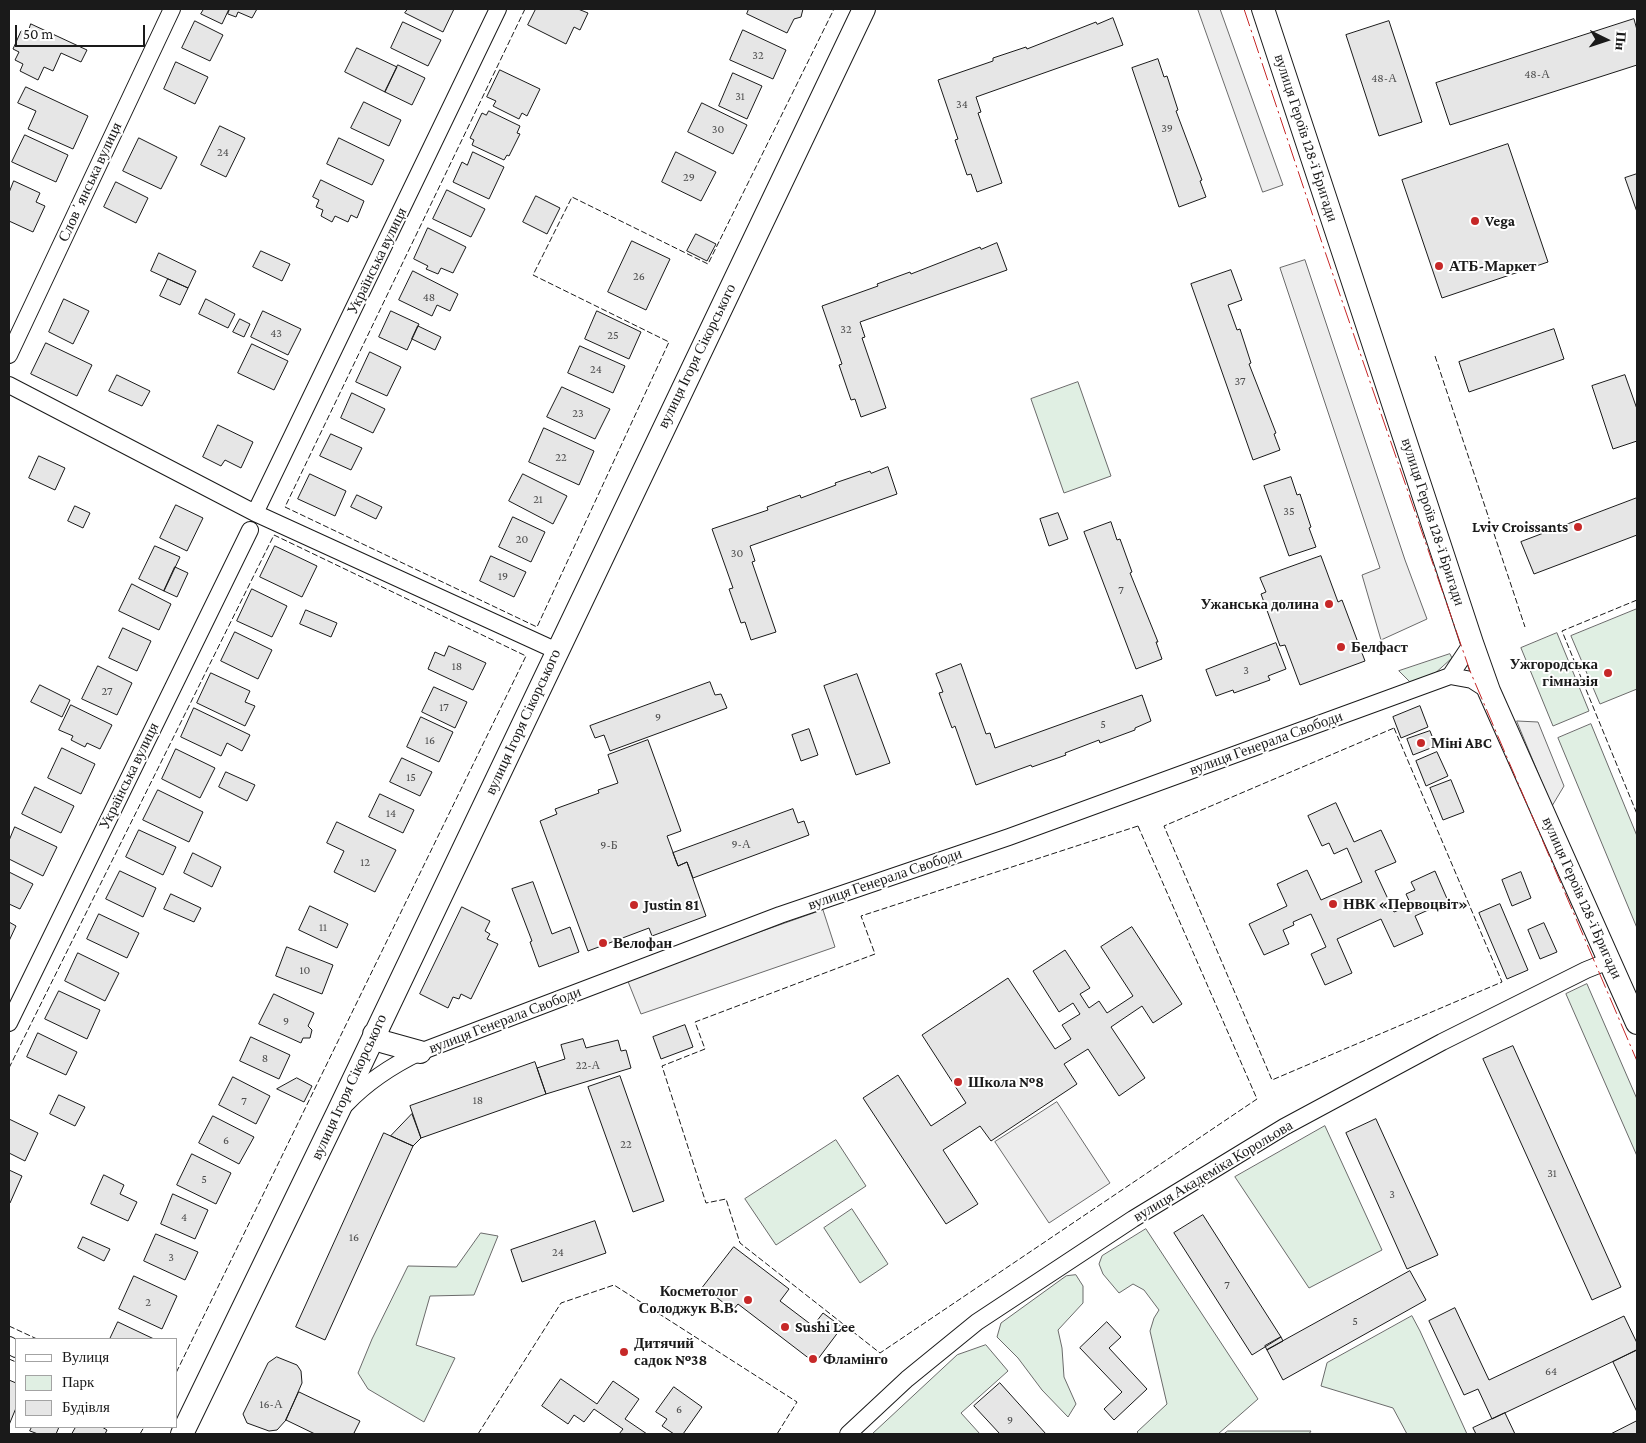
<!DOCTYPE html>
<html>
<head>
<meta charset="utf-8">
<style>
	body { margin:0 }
	#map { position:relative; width:1646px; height:1443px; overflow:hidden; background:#fff; font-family:"Crimson Pro",serif }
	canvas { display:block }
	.frame { position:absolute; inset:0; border:10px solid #1a1a1a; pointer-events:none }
	.legend { position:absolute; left:15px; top:1338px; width:162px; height:90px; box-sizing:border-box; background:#fff; border:1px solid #a3a3a3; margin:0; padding:6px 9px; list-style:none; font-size:15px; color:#1a1a1a }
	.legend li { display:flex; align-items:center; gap:10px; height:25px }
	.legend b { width:25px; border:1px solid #a3a3a3 }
	.north { position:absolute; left:1581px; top:15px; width:50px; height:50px; -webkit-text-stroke:4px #fff; paint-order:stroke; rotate:94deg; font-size:14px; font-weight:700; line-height:20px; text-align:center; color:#1a1a1a }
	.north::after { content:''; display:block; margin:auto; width:18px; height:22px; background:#1a1a1a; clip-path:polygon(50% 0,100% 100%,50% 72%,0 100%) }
	.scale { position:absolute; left:15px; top:25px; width:130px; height:22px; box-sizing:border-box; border:2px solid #1a1a1a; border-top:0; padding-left:6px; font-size:15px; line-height:18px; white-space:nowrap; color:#1a1a1a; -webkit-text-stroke:4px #fff; paint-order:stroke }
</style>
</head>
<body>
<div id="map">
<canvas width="1646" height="1443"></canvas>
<div class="frame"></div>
<ul class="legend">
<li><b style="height:6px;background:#fff"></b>Вулиця</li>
<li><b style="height:14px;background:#e0efe3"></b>Парк</li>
<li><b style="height:14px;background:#e6e6e6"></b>Будівля</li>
</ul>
<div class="north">Пн</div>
<div class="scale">50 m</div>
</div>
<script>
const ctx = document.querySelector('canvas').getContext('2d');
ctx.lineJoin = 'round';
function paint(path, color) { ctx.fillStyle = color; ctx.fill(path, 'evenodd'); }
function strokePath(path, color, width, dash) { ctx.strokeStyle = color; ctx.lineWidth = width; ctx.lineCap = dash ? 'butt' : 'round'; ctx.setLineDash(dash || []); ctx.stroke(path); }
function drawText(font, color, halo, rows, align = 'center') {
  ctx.font = font + ' "Crimson Pro",serif'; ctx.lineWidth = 4; ctx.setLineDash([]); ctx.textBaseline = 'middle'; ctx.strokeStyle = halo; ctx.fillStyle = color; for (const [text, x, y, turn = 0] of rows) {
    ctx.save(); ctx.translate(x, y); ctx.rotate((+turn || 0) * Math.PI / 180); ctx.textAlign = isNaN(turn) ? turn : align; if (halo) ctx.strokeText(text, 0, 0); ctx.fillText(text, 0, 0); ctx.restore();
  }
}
const green = new Path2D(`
	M1078,382l33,94 -47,17 -33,-94z
	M1637,609v80l-37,15 -29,-68z
	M1557,633l32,78 -36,15 -32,-78z
	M1450,654l2,4 -20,18 -19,9 -14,-14z
	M1591,724l46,112v92l-79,-190z
	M1587,984l50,115v57l-71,-162z
	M1325,1126l57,124 -73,38 -74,-111z
	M836,1140l30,46 -90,59 -31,-46z
	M852,1209l36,55 -28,19 -36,-55z
	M1146,1229l112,170 -40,35h-79l-2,-2 30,-28 -17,-73 4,-13 5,-8 -15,-20 -11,-6 -14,9 -16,-19 -4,-10 3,-8z
	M481,1233l17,3 -24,59 -44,1 -14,49 39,13 -31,64 -56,-33 -10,-16 14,-34 36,-73 48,1z
	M1076,1275l7,11v17l-25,27 4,18 2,29 12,27 -8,13 -26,-27 -24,-32 -21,-21 4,-14 65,-47z
	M1412,1316l8,15 47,103h-60l-14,-26 -72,-22 6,-23z
	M986,1345l22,26 -47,42 19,21h-108l85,-79z
	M1228,1431h83l-2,3h-85z`);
const parking = new Path2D(`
	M1198,9h22l63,176 -20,7z
	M1305,260l100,300 22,59 -46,21 -19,-65 18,-7 -100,-300z
	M1517,721l21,1 26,64 -12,20z
	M823,910l12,37 -194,67 -14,-35z
	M1057,1102l53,81 -61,40 -54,-81z`);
const building = new Path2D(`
	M204,9h25l-7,15 -21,-10z
	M230,9h27l-5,9 -14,-6 -2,5 -8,-3z
	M408,9h46l-11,23 -38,-19z
	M536,9h42l10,4 -8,17 -6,-3 -8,17 -38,-19z
	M749,9h54l-2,8 -7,2 -7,14 -40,-19z
	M1113,18l10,27 -147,52 5,15 -3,1 24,70 -25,9 -6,-18 -4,1 -12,-35 3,-1 -20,-59 55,-19v-3l33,-11 1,2 69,-27 1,2z
	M1634,19l3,11v35l-187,60 -14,-42z
	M195,21l28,14 -13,26 -28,-13z
	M1389,21l33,101 -43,14 -33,-101z
	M403,22l38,18 -13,26 -37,-18z
	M31,24l56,26 -6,12 -20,-9 -8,18 -9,-4 -6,13 -18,-9 3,-7 -8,-4 4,-8 -6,-3 8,-18 6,3z
	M743,30l43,20 -13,29 -43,-19z
	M357,48l40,19 -12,25 -40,-20z
	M1158,59l6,18 3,-1 11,34 -2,1 26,69 -2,1 6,16 -27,10 -47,-139z
	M176,62l32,15 -13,27 -31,-15z
	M398,65l27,13 -13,27 -27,-13z
	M500,70l40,19 -13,27 -5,-3 -3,6 -26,-13 3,-5 -9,-4z
	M733,73l29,13 -15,33 -28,-13z
	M26,87l62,29 -15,33 -45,-20 8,-18 -18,-8z
	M364,102l37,18 -12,26 -38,-18z
	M702,103l45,22 -14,29 -45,-22z
	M489,111l31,15 -3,7 3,1 -11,22 -2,-1 -3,5 -32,-15 2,-5 -4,-2 12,-25 4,2z
	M220,126l25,12 -19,39 -25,-12z
	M25,135l43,20 -12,27 -44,-20z
	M139,138l38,19 -16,32 -38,-18z
	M339,138l45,22 -12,25 -45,-21z
	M1508,144l40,118 -106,36 -40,-118z
	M473,152l31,15 -15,32 -36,-17 9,-20 5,3z
	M676,152l40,20 -15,29 -39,-19z
	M1637,174v38l-12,-34z
	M321,180l43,21 -7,17 -6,-3 -3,7 -13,-6 -3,6 -11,-6 2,-6 -7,-3 3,-7 -6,-3z
	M14,181l26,12 -4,9 9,4 -12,26 -24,-11v-28z
	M116,182l32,16 -12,25 -32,-16z
	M447,190l38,19 -14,28 -38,-18z
	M536,196l24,12 -13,26 -24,-12z
	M428,228l38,19 -13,26 -12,-5 -3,6 -12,-5 2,-3 -14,-7z
	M696,234l20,10 -9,17 -20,-10z
	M632,241l38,18 -24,51 -38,-18z
	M997,243l10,27 -147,52 5,15 -3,1 24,70 -25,9 -6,-18 -4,1 -12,-35 3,-1 -20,-58 56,-20 -1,-2 33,-12 1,2 69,-27 1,2z
	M261,251l29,13 -8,17 -29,-14z
	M159,253l37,18 -8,17 -37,-17z
	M1231,270l11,30 -14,5 9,25 3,-1 11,34 -2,1 27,69 -2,1 6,16 -27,10 -62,-176z
	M413,271l45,23 -8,17 -13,-6 -5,11 -33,-16z
	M168,279l20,9 -8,17 -20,-9z
	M64,299l25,12 -16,33 -24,-12z
	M206,299l29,15 -7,14 -29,-14z
	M263,311l38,18 -13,26 -37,-18z
	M391,311l28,13 -12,26 -28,-13z
	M597,311l44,21 -12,27 -44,-20z
	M240,319l10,5 -6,13 -11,-5z
	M418,326l23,11 -6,13 -23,-11z
	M1554,329l10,30 -95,33 -10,-30z
	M46,343l46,22 -15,31 -46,-22z
	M252,344l36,17 -14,29 -36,-17z
	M580,346l45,20 -12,27 -45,-20z
	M370,352l31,15 -14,29 -31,-14z
	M117,375l33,16 -8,15 -33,-15z
	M1625,375l12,34v32l-24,8 -21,-63z
	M562,387l48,22 -15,30 -48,-22z
	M352,393l33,16 -12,24 -32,-15z
	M218,425l35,17 -12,26 -16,-8 -4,6 -18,-9z
	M544,428l50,23 -15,34 -50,-23z
	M331,434l31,14 -11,22 -31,-14z
	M39,456l26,12 -10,22 -26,-12z
	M888,467l9,27 -147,52 5,15 -3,1 24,70 -25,8 -6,-18 -4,1 -12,-34 4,-1 -21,-59 56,-19 -1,-3 33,-12 1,3 35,-13 -1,-2 35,-12 1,2z
	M310,474l36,17 -11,25 -37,-17z
	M523,474l44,22 -14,28 -44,-23z
	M1291,477l6,18 3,-1 11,33 -2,1 7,19 -27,9 -25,-70z
	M357,495l25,12 -6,12 -25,-12z
	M1637,498v37l-103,39 -13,-32z
	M176,505l27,13 -16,33 -27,-13z
	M75,506l15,7 -7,15 -15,-7z
	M1058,513l10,26 -19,7 -9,-27z
	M513,517l32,15 -14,30 -32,-15z
	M1111,522l6,18 3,-1 12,33 -2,1 28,69h-2l6,17 -26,10 -52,-137z
	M155,546l25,11 -16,34 -25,-12z
	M275,546l42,20 -15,31 -42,-20z
	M491,556l35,16 -12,25 -34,-16z
	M1321,556l17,46 4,-2 23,61 -65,24 -15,-40 -5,1 -19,-52 5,-2 -6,-14z
	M175,567l13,6 -11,24 -13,-6z
	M132,584l39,20 -12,26 -40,-19z
	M252,589l35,17 -15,31 -35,-16z
	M306,610l31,13 -6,14 -31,-13z
	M123,628l28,13 -14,30 -28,-13z
	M235,632l37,18 -14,29 -37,-18z
	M1276,643l10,26 -18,7 2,4 -36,13 -1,-3 -17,6 -10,-26z
	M449,646l37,17 -13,27 -45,-21 7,-17 9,4z
	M961,664l25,70 4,-1 5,15 147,-53 9,26 -16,7v2l-35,13 -1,-3 -34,13 1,2 -34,12 -1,-2 -55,20 -21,-59 -3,2 -13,-35 4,-1 -7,-18z
	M98,666l34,17 -15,32 -35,-16z
	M211,673l39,18 -5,11 10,4 -10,20 -48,-23z
	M857,674l33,89 -34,12 -32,-89z
	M710,682l5,13 6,-1 6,14 -117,43 -6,-16 -9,3 -5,-12z
	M40,685l30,15 -8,17 -31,-15z
	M434,687l33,15 -12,26 -33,-16z
	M71,705l41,20 -12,24 -13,-6 -2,4 -14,-7 2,-4 -14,-6z
	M1420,706l8,21 -27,11 -8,-21z
	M194,708l56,27 -8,16 -15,-8 -6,13 -40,-19z
	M421,717l32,15 -14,30 -32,-15z
	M809,729l9,26 -17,6 -9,-26z
	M1430,731l6,15 -23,9 -6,-16z
	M648,740l33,91 -14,5 11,30 9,-4 19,54 -54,20 -3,-8 -61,23 -48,-130 17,-7 -2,-5 44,-16 -1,-3 20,-7 -10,-28z
	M62,748l33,16 -14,30 -33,-16z
	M176,749l39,19 -15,30 -38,-19z
	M1437,752l11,24 -22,10 -10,-25z
	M402,758l30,14 -12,24 -30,-14z
	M226,772l29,13 -8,16 -28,-14z
	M1451,780l13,32 -21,8 -13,-32z
	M35,787l39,19 -13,27 -39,-19z
	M158,790l45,22 -14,30 -46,-22z
	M380,794l34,16 -11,23 -34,-16z
	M1336,803l18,39 27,-12 15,32 -21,9 19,41 17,-7 -5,-11 9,-4 -4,-8 24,-11 13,30 -33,15 8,18 -29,13 -13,-28 -44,20 15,34 -27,12 -14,-31 15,-7 -15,-33 -18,8 1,3 -11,5 6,14 -25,11 -15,-31 38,-18 -10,-22 30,-14 14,30 41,-18 -15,-34 -13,6 -5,-11 -7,3 -14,-30z
	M793,809l5,14 6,-2 5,14 -116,43 -6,-16 -9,4 -5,-13z
	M337,822l59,28 -21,42 -41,-20 10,-21 -17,-8z
	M15,827l42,20 -14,29 -34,-17v-18z
	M139,830l37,17 -13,28 -37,-18z
	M193,853l28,14 -9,20 -28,-14z
	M120,871l36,17 -13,29 -37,-18z
	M9,872l24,12 -13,25 -11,-5z
	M1521,872l10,26 -19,8 -10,-26z
	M533,882l19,52 18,-7 9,25 -40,15 -9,-25 2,-1 -20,-52z
	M171,894l30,14 -7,14 -30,-13z
	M1500,904l28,66 -21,9 -28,-66z
	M310,906l38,18 -11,24 -38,-18z
	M462,907l28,14 -5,10 5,3 -3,5 11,5 -27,55 -10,-5 -2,5 -6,-2 -5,11 -28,-14z
	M99,914l40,19 -12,25 -40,-19z
	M9,922l7,4 -7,15z
	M1544,923l13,29 -17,7 -12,-29z
	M1132,927l50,77 -29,19 -11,-17 -31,21 34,51 -26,18 -31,-47 -24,15 13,20 -86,57 -11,-15 -37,24 35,54 -32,20 -83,-126 35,-23 33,51 35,-23 -44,-68 86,-57 47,71 16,-10 -9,-14 18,-11 -7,-11 -14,9 -26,-41 32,-21 25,38 -10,6 9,14 10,-7 8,12 26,-17 -32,-49z
	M287,947l46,18 -11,29 -46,-18z
	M78,953l41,20 -14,28 -40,-20z
	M59,991l41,19 -13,29 -42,-20z
	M274,994l40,19 -6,13 4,4 -2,8h-7l-2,5 -42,-19z
	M685,1025l8,22 -32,12 -8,-22z
	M38,1033l39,19 -11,23 -39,-18z
	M251,1037l39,18 -11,24 -39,-18z
	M583,1039l3,9 32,-8 3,11 5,-1 5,18 -85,26 -9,-26 28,-9 -4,-14z
	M1513,1046l108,241 -29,13 -109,-241z
	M535,1062l11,32 -125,44 -11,-32z
	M620,1076l44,125 -31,11 -45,-125z
	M233,1077l37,19 -14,28 -37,-19z
	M297,1078l15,8 -8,16 -27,-13z
	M59,1095l26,12 -10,19 -25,-12z
	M412,1114l9,24 -8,8 -22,-10z
	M213,1116l41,21 -15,27 -40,-21z
	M9,1119l29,14 -13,28 -16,-8z
	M1376,1119l62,136 -31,14 -61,-136z
	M384,1133l29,13 -88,194 -29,-13z
	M192,1154l39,19 -15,31 -39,-19z
	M9,1170l13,6 -12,27 -1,-1z
	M104,1175l20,10 -4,9 17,8 -9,19 -37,-17z
	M173,1194l35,16 -13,29 -34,-15z
	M1203,1215l78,122 -29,18 -78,-122z
	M595,1221l11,32 -84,29 -11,-32z
	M156,1234l42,18 -13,28 -41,-19z
	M83,1237l27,12 -6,12 -26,-13z
	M734,1247l55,42 -9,12 33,25 10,-13 19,14 -27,36 -77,-59 -5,6 -30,-23z
	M1410,1271l16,29 -143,80 -16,-30z
	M134,1276l43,20 -15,33 -43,-20z
	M1455,1308l34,72 135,-64 13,27v7l-145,69 -14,-30 -14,6 -35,-74z
	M118,1322l36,17h-44z
	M1107,1322l14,15 -12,11 38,41 -33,31 -10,-11 18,-17 -42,-44z
	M1281,1337l2,4 -16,9 -2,-4z
	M1637,1350v62l-24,-50z
	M277,1357l20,8 4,6 1,12 -16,37 -9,10 -8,1 -22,-8 -4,-9 25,-51z
	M561,1379l36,25 16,-23 26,18 -14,20 22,15h-28l4,-5 -29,-20 -10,13 -10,-7 -6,9 -26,-18z
	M9,1380l7,3v25l-7,17z
	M1000,1383l46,51h-46l-26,-28z
	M674,1387l28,20 -19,27h-9l-12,-8 5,-7 -11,-7z
	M299,1392l61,29 -6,12 2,1h-41l-29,-14z
	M1505,1413l10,21h-39l-3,-6z
	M1637,1421v13h-26z
	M32,1427h27l-3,7h-18l-8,-3z
	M76,1427h26l5,3 -2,4h-33z`);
const street = new Path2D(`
	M9,355l163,-346
	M9,385l246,128 302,138
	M255,513l243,-504
	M1450,676l22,-33
	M9,1023l241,-493
	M346,1104c21,-22 47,-39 74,-52l360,-137 229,-78 441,-161 22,4 17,11
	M9,1345l7,4
	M848,1434l59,-55 70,-57 156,-103 151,-92 158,-85 144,-72 25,-10`);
const secondary = new Path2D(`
	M1263,9l209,634 17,48 148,332
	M374,1034l10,8 36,10
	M182,1434l155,-320 527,-1105`);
const fence = new Path2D(`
	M525,9l-240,498 252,120 132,-285 -136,-67 39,-78 136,67 126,-255
	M1435,356l90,271
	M1637,600l-75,31 75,183
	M1394,728l108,254 -230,98 -108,-254z
	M1138,826l119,273 -377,254 -140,-110 -14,-44 -20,4 -44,-137 43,-17 -10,-27 180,-68 -14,-38z
	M9,1068l265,-533 252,121 -350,717
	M9,1326l28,13
	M9,1359l7,3
	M140,1434l4,-7
	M478,1434l83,-131 53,-18 183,117 -20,32`);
const power = new Path2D(`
	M1244,9l77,231 149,431 167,390`);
const markers = [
	[1475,221,5,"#c62828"],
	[1439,266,5,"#c62828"],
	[1578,527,5,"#c62828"],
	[1329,604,5,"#c62828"],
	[1341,647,5,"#c62828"],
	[1608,673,5,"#c62828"],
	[1421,743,5,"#c62828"],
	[1333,904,5,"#c62828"],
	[634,905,5,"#c62828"],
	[603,943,5,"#c62828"],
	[958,1082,5,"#c62828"],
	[748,1300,5,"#c62828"],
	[785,1327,5,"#c62828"],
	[624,1352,5,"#c62828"],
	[813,1359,5,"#c62828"]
];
const numberNames = [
	["32",758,55],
	["48-А",1537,74],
	["48-А",1384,78],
	["31",740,96],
	["34",962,104],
	["39",1167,128],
	["30",718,129],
	["24",223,152],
	["29",689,177],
	["26",639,276],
	["48",429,297],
	["32",846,329],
	["43",276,333],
	["25",613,335],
	["24",596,369],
	["37",1240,381],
	["23",578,413],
	["22",561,457],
	["21",538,499],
	["35",1289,511],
	["20",522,539],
	["30",737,553],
	["19",503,576],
	["7",1121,590],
	["18",457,666],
	["3",1246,670],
	["27",107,691],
	["17",444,707],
	["9",658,717],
	["5",1103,724],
	["16",430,740],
	["15",411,777],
	["14",391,813],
	["9-А",741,844],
	["9-Б",609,845],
	["12",365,862],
	["11",323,927],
	["10",305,970],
	["9",286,1021],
	["8",265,1058],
	["22-А",588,1065],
	["18",478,1100],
	["7",244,1101],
	["6",226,1140],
	["22",626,1144],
	["31",1552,1173],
	["5",204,1179],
	["3",1392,1194],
	["4",184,1217],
	["16",354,1237],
	["24",558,1252],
	["3",171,1257],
	["7",1227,1285],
	["2",148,1302],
	["5",1355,1321],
	["64",1551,1371],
	["16-А",271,1404],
	["6",679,1409],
	["9",1010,1420]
];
const streetNames = [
	["вулиця Героїв 128-ї Бригади",1306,138,72],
	["Словʼянська вулиця",90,182,-65],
	["Українська вулиця",377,261,-64],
	["вулиця Ігоря Сікорського",697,356,-64],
	["вулиця Героїв 128-ї Бригади",1433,522,72],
	["вулиця Ігоря Сікорського",523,722,-65],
	["вулиця Генерала Свободи",1266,743,-20],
	["Українська вулиця",129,776,-64],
	["вулиця Генерала Свободи",885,879,-19],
	["вулиця Героїв 128-ї Бригади",1582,898,66],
	["вулиця Генерала Свободи",505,1020,-21],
	["вулиця Ігоря Сікорського",349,1087,-65],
	["вулиця Академіка Корольова",1213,1171,-31]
];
const poiNames = [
	["Vega",1485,221],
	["АТБ-Маркет",1449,266],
	["Lviv Croissants",1568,527,"right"],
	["Ужанська долина",1319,604,"right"],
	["Белфаст",1351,647],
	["Ужгородська",1598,664,"right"],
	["гімназія",1598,681,"right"],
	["Міні ABC",1431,743],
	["НВК «Первоцвіт»",1343,904],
	["Justin 81",644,905],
	["Велофан",613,943],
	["Школа №8",968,1082],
	["Косметолог",738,1291,"right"],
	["Солоджук В.В.",738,1308,"right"],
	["Sushi Lee",795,1327],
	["Дитячий",634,1343],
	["садок №38",634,1360],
	["Фламінго",823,1359]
];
paint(green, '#e0efe3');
strokePath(green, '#6a6a6a', 1);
paint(parking, '#ededed');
strokePath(parking, '#6a6a6a', 1);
paint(building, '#e6e6e6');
strokePath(building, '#1a1a1a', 1);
strokePath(street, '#1a1a1a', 18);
strokePath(secondary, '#1a1a1a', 24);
strokePath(street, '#fff', 16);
strokePath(secondary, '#fff', 22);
strokePath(fence, '#1a1a1a', 1, [6, 2.5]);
strokePath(power, '#c62828', 1, [18, 4, 2.5, 4]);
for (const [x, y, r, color] of markers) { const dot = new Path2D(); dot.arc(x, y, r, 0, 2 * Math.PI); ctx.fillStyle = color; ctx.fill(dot); strokePath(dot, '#fff', 2); }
drawText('12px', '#4d4d4d', null, numberNames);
drawText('15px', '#1a1a1a', '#fff', streetNames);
drawText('bold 15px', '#1a1a1a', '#fff', poiNames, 'left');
</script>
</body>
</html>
